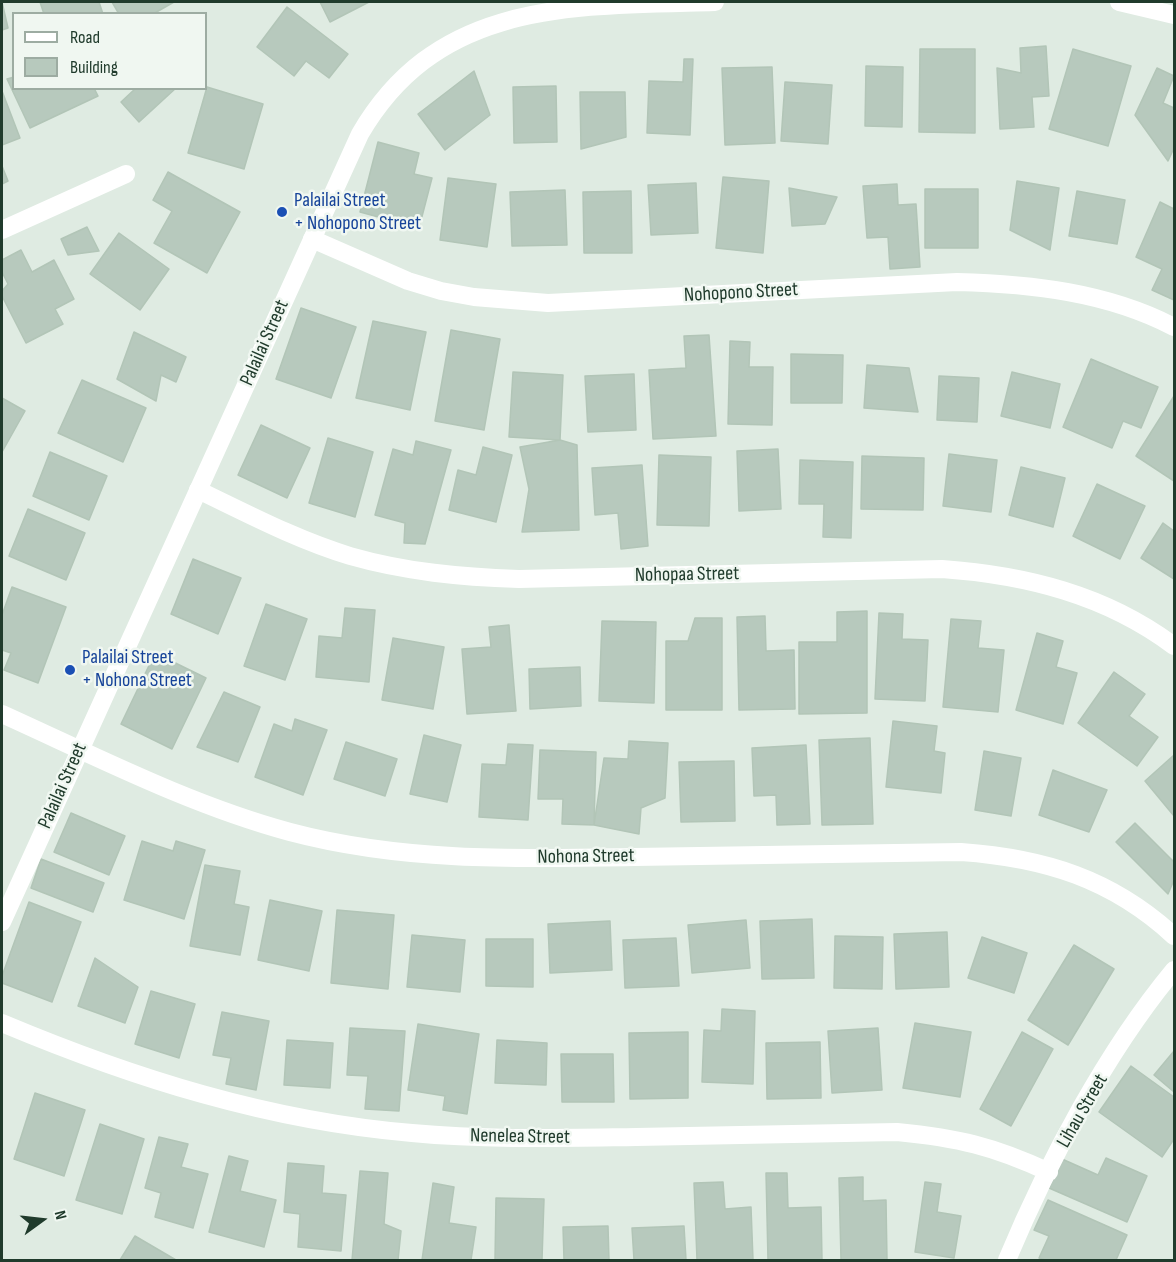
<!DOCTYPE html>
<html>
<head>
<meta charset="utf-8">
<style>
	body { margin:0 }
	#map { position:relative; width:1176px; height:1262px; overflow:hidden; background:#dfebe2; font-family:"Sofia Sans Condensed",sans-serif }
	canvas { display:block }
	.frame { position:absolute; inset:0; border:3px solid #203b2c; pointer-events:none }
	.legend { position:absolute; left:12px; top:12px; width:195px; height:78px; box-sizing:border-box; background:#f0f7f1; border:2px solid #9daca2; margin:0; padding:8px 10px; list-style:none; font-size:18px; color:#203b2c }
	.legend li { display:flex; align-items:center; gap:12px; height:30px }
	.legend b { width:30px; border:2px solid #9daca2 }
	.north { position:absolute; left:12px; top:1190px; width:60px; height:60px; -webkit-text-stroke:4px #f0f7f1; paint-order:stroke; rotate:75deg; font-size:16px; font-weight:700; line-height:24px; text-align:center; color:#203b2c }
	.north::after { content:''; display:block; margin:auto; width:21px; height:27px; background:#203b2c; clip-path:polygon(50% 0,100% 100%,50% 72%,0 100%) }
</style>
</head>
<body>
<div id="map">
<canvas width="1176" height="1262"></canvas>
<div class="frame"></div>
<ul class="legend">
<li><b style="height:8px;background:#fff"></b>Road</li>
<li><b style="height:16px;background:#b7c9bd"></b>Building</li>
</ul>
<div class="north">N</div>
</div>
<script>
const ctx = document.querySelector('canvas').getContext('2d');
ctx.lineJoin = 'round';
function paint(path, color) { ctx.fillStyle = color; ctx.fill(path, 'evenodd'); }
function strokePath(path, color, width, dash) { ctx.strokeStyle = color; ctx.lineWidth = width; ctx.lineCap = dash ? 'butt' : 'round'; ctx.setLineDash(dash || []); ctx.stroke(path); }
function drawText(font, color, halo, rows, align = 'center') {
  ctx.font = font + ' "Sofia Sans Condensed",sans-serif'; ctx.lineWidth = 5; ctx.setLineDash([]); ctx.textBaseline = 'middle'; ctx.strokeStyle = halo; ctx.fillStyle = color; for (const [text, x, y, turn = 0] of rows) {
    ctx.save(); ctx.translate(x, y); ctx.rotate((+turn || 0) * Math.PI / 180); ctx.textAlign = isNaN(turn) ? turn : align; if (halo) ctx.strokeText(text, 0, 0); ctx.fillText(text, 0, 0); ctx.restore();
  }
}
const building = new Path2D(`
	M2,2l6,26 -6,2z
	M40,2h59l4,12h-59z
	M112,2h62l-21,12h-34z
	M320,2h49l-39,20z
	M287,7l61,47 -19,24 -23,-17 -12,15 -37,-29z
	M1046,46l3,50 -17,1 2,30 -34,2 -3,-61 24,5 -1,-25z
	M920,49h55v84l-56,-1z
	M1073,49l58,17 -23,80 -59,-17z
	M684,59h9l-3,76 -43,-2 2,-52 34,1z
	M866,66l37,1 -1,60 -37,-1z
	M772,67l3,76 -50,2 -3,-77z
	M1157,68l17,8 -11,27 11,5v40l-6,13 -33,-46z
	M474,71l16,44 -45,35 -27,-36z
	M14,77v11h80l4,8 -68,32 -23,-49z
	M785,82l47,3 -4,59 -47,-3z
	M556,86l1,56 -43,1 -1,-56z
	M207,87l56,17 -19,65 -56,-16z
	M136,88h40l-37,34 -18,-20z
	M2,91l18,47 -18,7z
	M580,92h45l1,45 -45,12z
	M378,142l41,11 -5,21 18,4 -13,50 -59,-16z
	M2,166l6,15 -6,3z
	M168,172l72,40 -33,61 -53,-30 18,-32 -19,-11z
	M723,177l46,4 -6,72 -47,-5z
	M448,178l48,6 -9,63 -47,-7z
	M1017,181l42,7 -9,62 -40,-20z
	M696,183l2,50 -47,2 -3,-50z
	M897,184l1,21 18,-1 4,63 -30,2 -2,-32 -21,1 -4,-52z
	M789,188l48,9 -12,27 -33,2z
	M925,189h53v59h-53z
	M565,190l2,55 -55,1 -2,-54z
	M631,191l1,62h-48l-1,-61z
	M1077,191l48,9 -8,44 -48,-8z
	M1160,202l14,7v91l-22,-10 10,-21 -26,-12z
	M87,227l12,24 -31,4 -7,-16z
	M119,233l50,36 -29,41 -50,-36z
	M21,250l11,22 22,-12 20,39 -19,10 8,15 -37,19 -24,-47v-5l6,-7 -6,-12v-12z
	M301,308l55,19 -25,71 -55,-19z
	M373,321l53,11 -16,78 -54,-12z
	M451,330l49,9 -16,91 -49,-9z
	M134,332l52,25 -10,25 -15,-7 -5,26 -39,-22z
	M709,335l7,101 -63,3 -4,-69 37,-2 -2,-32z
	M730,341l20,1 -1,25h24l-1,58 -44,-1z
	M791,354l52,1 -1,48h-51z
	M1091,359l67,28 -17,41 -18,-7 -11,27 -49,-21z
	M867,365l42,3 9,44 -54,-4z
	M513,372l50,3 -3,65 -51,-3z
	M1012,372l48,12 -10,44 -49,-12z
	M634,374l2,56 -48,2 -3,-56z
	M939,376l40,2 -2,44 -40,-2z
	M82,380l64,28 -23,54 -65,-29z
	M1174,396v85l-38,-25z
	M2,398l23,13 -23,41z
	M261,425l49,23 -23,50 -49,-23z
	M328,438l45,14 -18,65 -46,-14z
	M560,440l17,5 2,85 -57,2 7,-43 -9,-42z
	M416,441l35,9 -26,94 -21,-1 1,-20 -30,-8 18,-66 20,6z
	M483,447l29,8 -16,67 -47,-12 9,-40 18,5z
	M778,449l3,60 -42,2 -2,-60z
	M50,452l57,24 -18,44 -56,-24z
	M949,454l48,6 -6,52 -48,-6z
	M659,455l52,2 -2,69 -52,-1z
	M862,456l62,2 -1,52 -62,-1z
	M800,460l53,2 -2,76 -28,-1 1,-33h-25z
	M642,465l6,81 -27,3 -3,-36 -23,2 -3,-47z
	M1021,467l44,11 -12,49 -44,-12z
	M1097,484l48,22 -25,53 -47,-23z
	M28,509l57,24 -19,47 -57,-24z
	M1163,523l11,8v48l-33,-21z
	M193,559l48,19 -23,56 -47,-20z
	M12,587l54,20 -28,76 -34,-13 7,-17 -9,-3v-35z
	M266,604l41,15 -22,61 -41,-14z
	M345,608l30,2 -6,72 -53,-5 3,-41 23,2z
	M867,611v102l-68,1v-72h38v-30z
	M879,613l24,1 -1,25 26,1 -3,61 -50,-2z
	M765,616l1,35 28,-1 1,59 -56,1 -2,-93z
	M695,618h27v92h-56v-69h22z
	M951,619l30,2 -3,27 26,2 -6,62 -55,-5z
	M602,621l54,1 -2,81 -55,-2z
	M509,625l7,86 -49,3 -5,-65 29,-2 -2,-20z
	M1037,633l26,8 -7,26 21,6 -14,51 -47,-14z
	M393,638l51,9 -11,62 -51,-9z
	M155,653l51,25 -34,71 -51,-25z
	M580,667l1,39 -51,3 -1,-40z
	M1114,672l31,22 -16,22 29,21 -21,29 -59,-43z
	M224,692l36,15 -22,55 -41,-15z
	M295,719l32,11 -24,65 -48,-18 19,-53 18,7z
	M893,721l44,5 -3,25 11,2 -4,40 -55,-6z
	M424,735l37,10 -14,57 -37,-8z
	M870,738l3,86 -51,1 -3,-85z
	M629,741l39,2 -3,55 -24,10 -2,26 -45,-9 10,-67 24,1z
	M346,742l51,17 -12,37 -51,-17z
	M508,744l25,1 -5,75 -49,-3 3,-53 24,1z
	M806,745l4,79 -33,1 -1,-30 -22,1 -2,-48z
	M540,750l56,2 -2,73 -32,-1 1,-25h-25z
	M984,751l37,7 -10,58 -36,-6z
	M1174,755v61l-29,-35z
	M734,761l1,60 -54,1 -2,-60z
	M1053,770l54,20 -18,42 -50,-17z
	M71,813l54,23 -16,39 -55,-23z
	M1135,823l39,39v18l-6,14 -52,-52z
	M142,841l31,10 3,-10 29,9 -21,69 -60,-19z
	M41,859l63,24 -11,29 -62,-24z
	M205,865l35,6 -6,33 15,3 -9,48 -50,-9z
	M270,900l52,11 -13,60 -51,-11z
	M29,902l52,20 -29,80 -50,-19v-7z
	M337,910l57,5 -6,74 -57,-6z
	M812,919l2,59 -52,1 -2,-58z
	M746,920l4,48 -58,5 -4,-48z
	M610,921l2,49 -62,3 -2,-49z
	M947,932l2,55 -53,2 -2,-55z
	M412,935l53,5 -5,52 -53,-5z
	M835,936l48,1 -1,52 -48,-1z
	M982,937l45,16 -13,40 -46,-15z
	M676,938l3,48 -54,2 -2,-48z
	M486,939h47v48l-47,-1z
	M1074,945l40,24 -46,76 -40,-25z
	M95,958l43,29 -13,36 -47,-17z
	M151,991l44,13 -16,54 -44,-14z
	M722,1009l33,2 -2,73 -51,-2 2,-52 17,1z
	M222,1012l47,9 -13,69 -30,-6 5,-26 -18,-3z
	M915,1023l56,9 -11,65 -57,-9z
	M418,1024l61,10 -12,80 -24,-4 2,-14 -37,-6z
	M350,1028l55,3 -6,80 -34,-2 3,-33 -21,-1z
	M878,1028l4,62 -50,3 -4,-62z
	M688,1032v66l-58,1 -1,-66z
	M1022,1032l31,17 -42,77 -31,-17z
	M287,1040l46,3 -3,45 -46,-3z
	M497,1040l50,3 -1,42 -51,-2z
	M820,1042l1,56 -54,1 -1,-56z
	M1174,1051v41l-20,-17z
	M561,1054h52l1,48h-52z
	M1131,1066l43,31v42l-12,18 -63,-45z
	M35,1093l50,17 -21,66 -50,-17z
	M100,1124l44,15 -22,75 -46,-14z
	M159,1137l29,7 -7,23 27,7 -15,54 -38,-11 6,-24 -16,-5z
	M229,1156l19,5 -8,30 36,9 -12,47 -55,-15z
	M1106,1158l41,18 -20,46 -78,-34 13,-29 36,16z
	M288,1163l36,3 -2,27 24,2 -5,56 -43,-4 2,-33 -16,-2z
	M360,1171l28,2 -4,51 17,7 -3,29h-46z
	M766,1173h21l1,35 33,-1 1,53h-54z
	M863,1177v24l23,-1 1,60h-46l-2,-82z
	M723,1182l2,27 26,-2 2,53h-56l-3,-77z
	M925,1182l16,2 -4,28 24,4 -7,42 -39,-6z
	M433,1183l21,4 -5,36 27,4 -5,33h-49z
	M496,1198l48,1 -2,61h-47z
	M1048,1200l79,35 -11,25h-71l-6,-2 10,-22 -15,-6z
	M608,1226l1,34h-45l-1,-33z
	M684,1226l2,34h-52l-2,-32z
	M135,1236l41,24h-56z`);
const minor = new Path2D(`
	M2,230l124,-56
	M312,239l96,42 33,10 33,6 74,6 409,-21c74,2 150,10 217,45
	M198,490c50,24 99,50 152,66 56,16 111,21 169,23l423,-10c84,6 164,26 232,77
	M2,714c93,42 188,91 288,118 113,30 228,27 344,25 109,-2 218,-4 327,-5 84,6 151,27 213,84
	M2,1023c131,55 267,98 410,110 74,7 149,5 224,4 87,-2 174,-3 261,-5 61,6 96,14 152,40
	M1007,1260c41,-98 99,-208 167,-290`);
const tertiary = new Path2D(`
	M1119,2l55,13
	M2,922l358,-788c78,-134 211,-128 355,-132`);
const markers = [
	[282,212,6,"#1a4fb4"],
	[70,670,6,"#1a4fb4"]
];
const transitNames = [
	["Palailai Street",294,201],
	["+ Nohopono Street",294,224],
	["Palailai Street",82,658],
	["+ Nohona Street",82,681]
];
const streetNames = [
	["Nohopono Street",741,293,-3],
	["Palailai Street",265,343,-66],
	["Nohopaa Street",687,575,-1],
	["Palailai Street",63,786,-66],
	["Nohona Street",586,857,-1],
	["Lihau Street",1083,1111,-60],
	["Nenelea Street",520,1137,1]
];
paint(building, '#b7c9bd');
strokePath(building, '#b2c5b7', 1.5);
strokePath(minor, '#fff', 18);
strokePath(tertiary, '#fff', 18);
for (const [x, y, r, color] of markers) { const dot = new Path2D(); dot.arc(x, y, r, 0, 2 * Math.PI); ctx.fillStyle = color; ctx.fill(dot); strokePath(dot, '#f0f7f1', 2); }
drawText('20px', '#164399', '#f0f7f1', transitNames, 'left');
drawText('20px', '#203b2c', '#f0f7f1', streetNames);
</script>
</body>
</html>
